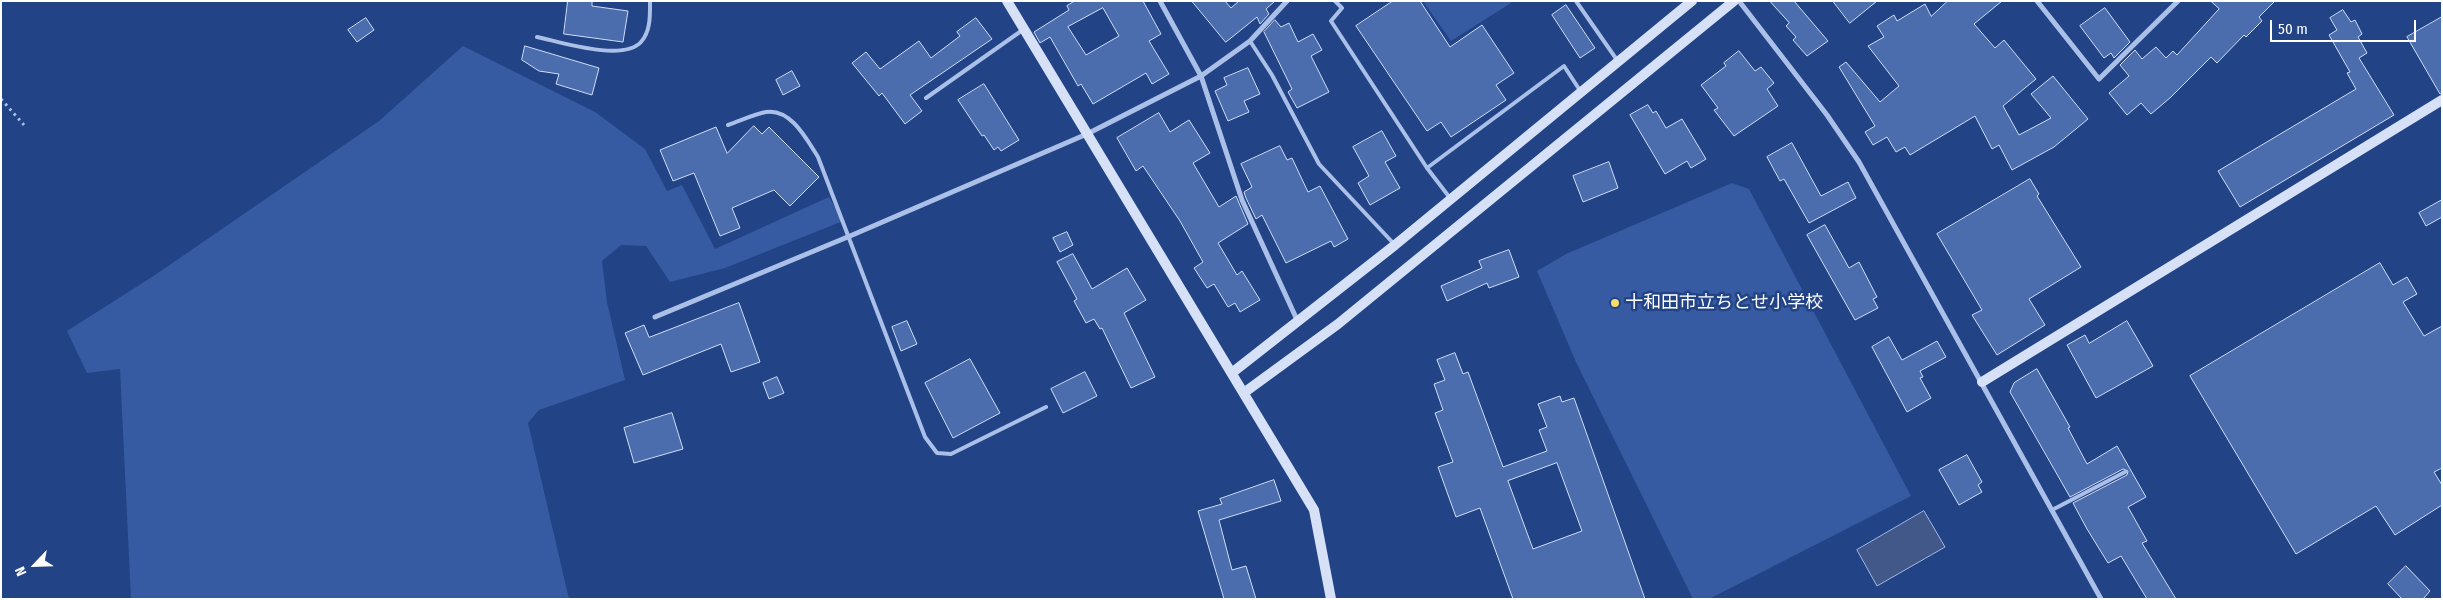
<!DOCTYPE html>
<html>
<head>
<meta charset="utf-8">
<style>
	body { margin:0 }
	#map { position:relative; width:2443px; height:600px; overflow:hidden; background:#224385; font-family:"Fira Sans Condensed",sans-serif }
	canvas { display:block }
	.frame { position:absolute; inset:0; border:2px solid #fff; pointer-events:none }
	.north { position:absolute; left:10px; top:540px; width:50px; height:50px; -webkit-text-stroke:4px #224385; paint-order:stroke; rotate:246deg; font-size:14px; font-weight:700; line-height:20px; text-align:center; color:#fff }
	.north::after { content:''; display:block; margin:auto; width:18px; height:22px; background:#fff; clip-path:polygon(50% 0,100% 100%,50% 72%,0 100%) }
	.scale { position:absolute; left:2270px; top:20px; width:146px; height:22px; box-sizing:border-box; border:2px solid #fff; border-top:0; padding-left:6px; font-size:15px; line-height:18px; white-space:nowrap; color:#fff; -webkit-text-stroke:4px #224385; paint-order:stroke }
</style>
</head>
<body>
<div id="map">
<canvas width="2443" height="600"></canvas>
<div class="frame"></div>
<div class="north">N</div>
<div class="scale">50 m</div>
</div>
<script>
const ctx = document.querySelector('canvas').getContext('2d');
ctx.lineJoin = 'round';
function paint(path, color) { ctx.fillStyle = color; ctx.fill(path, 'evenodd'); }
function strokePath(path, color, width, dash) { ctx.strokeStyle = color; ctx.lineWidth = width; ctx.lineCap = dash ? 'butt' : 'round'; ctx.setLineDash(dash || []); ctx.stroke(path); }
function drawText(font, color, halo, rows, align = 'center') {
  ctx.font = font + ' "Fira Sans Condensed","Noto Sans JP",sans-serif'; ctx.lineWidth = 5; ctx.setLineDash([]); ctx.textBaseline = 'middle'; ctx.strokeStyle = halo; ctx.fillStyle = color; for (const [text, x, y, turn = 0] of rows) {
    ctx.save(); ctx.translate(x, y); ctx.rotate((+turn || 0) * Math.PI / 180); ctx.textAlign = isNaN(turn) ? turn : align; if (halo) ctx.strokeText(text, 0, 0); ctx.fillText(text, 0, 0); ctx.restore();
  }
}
const green = new Path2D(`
	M1423,1h87l1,2 -60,38z
	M463,46l132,66 50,37 22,42 15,-6 33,64 114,-52 14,24 -118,47 -55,14 -24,-36 -25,-1 -19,16 5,41 18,78 -86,30 -11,13 41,176h-438l-11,-230 -33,4 -20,-42 88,-56 224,-154z
	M1732,183l17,6 162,307 -202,103h-16l-117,-237 -39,-91 29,-17z`);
const water = new Path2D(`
	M1924,511l21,36 -68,39 -20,-36z`);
const building = new Path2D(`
	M568,1h24v5l36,5 -5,31 -59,-8z
	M1075,1h68l18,33 -12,7 20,33 -17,10 -6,-11 -53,31 -12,-20 -3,2 -28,-49 -10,6 -6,-11 35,-22 -2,-4zM1103,8l16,28 -33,19 -18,-28z
	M1192,1h33l6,7 8,-7h36l-9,8 3,5 -9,10 -3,-7 -31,25z
	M1393,1h27l30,46 32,-22 32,48 -18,12 10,15 -55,37 -10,-15 -14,9 -71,-105z
	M1770,1h24l34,40 -21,15 -14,-16 3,-3 -10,-11 3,-3z
	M1833,1h44l-27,22z
	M1948,1h54l-28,23 21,24 9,-8 32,39 -33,27 16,29 32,-17 -20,-24 22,-18 35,43 -34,28 -42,23 -13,-25 -7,4 -17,-33 -65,39 -5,-8 -9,5 -9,-15 -14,8 -8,-13 10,-6 -36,-59 7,-5 34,40 19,-16 -31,-40 16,-9 -7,-11 17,-11 3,6 28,-17 6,12z
	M2211,1h64l-16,16 3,4 -16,16 -2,-2 -27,28 -6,-6 -40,40 -20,17 -10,-11 -14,12 -18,-22 20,-17 -9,-11 15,-15 7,9 14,-12 10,11 7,-7 4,4 42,-46z
	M1566,5l29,43 -15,10 -28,-43z
	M2105,8l25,34 -16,16 -3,-5 -7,5 -24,-32z
	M2343,10l8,12 4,-2 7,14 -4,3 9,16 -8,5 35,57 -154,92 -22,-36 138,-82 -9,-16 3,-1 -21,-37 8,-5 -7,-12z
	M2442,17v76l-2,1 -33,-57z
	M366,18l8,12 -17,12 -9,-12z
	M976,18l16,21 -82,56 12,16 -17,13 -23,-31 -3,3 -27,-33 14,-11 14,17 39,-28 12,17 29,-22 -3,-4z
	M1275,20l6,7 8,-4 9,19 15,-8 9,16 -11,6 18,36 -32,16 -9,-16 4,-3 -28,-57z
	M525,46l74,22 -7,27 -36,-11 3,-10 -20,-3 -17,-11z
	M1739,51l16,20 6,-4 13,16 -7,6 11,17 -44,30 -20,-26 4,-2 -17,-23 25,-19 -2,-3z
	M1248,68l12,26 -16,7 5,11 -21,9 -13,-30 12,-6 -3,-7z
	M792,71l8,15 -17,9 -7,-15z
	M984,84l35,56 -18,11 -3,-4 -4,3 -10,-15 -2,1 -24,-36z
	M1648,105l5,8 3,-2 10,17 16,-9 24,40 -15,9 -4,-7 -22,13 -35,-59z
	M1159,113l11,19 19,-12 21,33 -17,10 26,44 17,-11 12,28 -30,19 19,32 5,-4 18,29 -20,12 -5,-9 -7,4 -14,-23 -7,4 -13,-20 9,-6 -23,-41 -37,-55 -7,5 -19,-33z
	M754,126l8,8 7,-7 50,50 -29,29 -16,-16 -42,18 8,20 -20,8 -26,-63 -21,8 -13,-31 56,-23 11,26z
	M1382,131l14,25 -11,6 15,26 -30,17 -12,-22 11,-7 -16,-29z
	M1792,143l29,53 27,-14 8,16 -47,25 -25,-44 -4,2 -13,-24z
	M1280,146l7,14 5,-2 16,34 12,-6 28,53 -14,8 -3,-6 -45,22 -24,-48 -6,4 -10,-21 -2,-6 8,-5 -11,-23z
	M1609,162l9,26 -35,14 -10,-26z
	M2030,179l9,15 -2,2 44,71 -52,32 16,26 -48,30 -25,-40 10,-5 -45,-76z
	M2442,200v17l-16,9 -7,-13z
	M1825,225l24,43 10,-6 18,35 -4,2 5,9 -23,12 -48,-85z
	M1067,232l6,13 -13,7 -7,-14z
	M1509,250l10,27 -30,11 -2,-5 -40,18 -6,-15 41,-18 -3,-7z
	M1073,254l19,35 35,-21 19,32 -22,13 31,64 -24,11 -29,-60 -2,1 -6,-10 -8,4 -12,-22 3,-2 -20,-37z
	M2380,263l13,22 14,-8 10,17 -14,8 21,34 18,-10v142l-8,4 8,13v20l-47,30 -19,-29 -80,48 -106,-178z
	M739,303l21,59 -29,10 -10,-28 -78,31 -18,-42 19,-8 5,12z
	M907,321l10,23 -16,7 -9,-24z
	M2127,321l26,45 -57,32 -29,-53 18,-10 4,8z
	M1889,337l13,23 35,-19 9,16 -26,14 3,6 -3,1 11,20 -24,14 -35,-65z
	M1455,353l8,21 5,-2 35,95 44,-16 -8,-21 8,-3 -9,-23 22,-8 2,6 12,-4 71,201h-132l-33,-91 -24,9 -18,-50 15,-5 -18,-49 8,-3 -9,-26 11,-4 -8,-20zM1557,463l25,68 -49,18 -25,-68z
	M970,359l30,54 -47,25 -28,-55z
	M2037,369l33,58 -2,1 19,36 30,-18 29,51 -18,10 19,34 -5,2 34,56h-29l-26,-43 -13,7 -21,-34 -14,-26 54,-28 1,-4 -5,-2 -53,28 -60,-105 4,-9z
	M1085,372l12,24 -34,17 -12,-24z
	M777,377l7,16 -15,6 -6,-16z
	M672,413l11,36 -49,14 -10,-35z
	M1967,455l15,27 -4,3 4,7 -23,13 -20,-35z
	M1274,480l7,21 -62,19 13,50 14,-4 10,33h-32l-26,-88 24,-7 -2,-5z
	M2406,566l24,25 -7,8h-21l-14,-15z`);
const path = new Path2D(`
	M1,99l23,26`);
const lane = new Path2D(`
	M1335,1l7,7 -11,13 96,147
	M1576,1l41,59
	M537,37c24,5 86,25 104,5 10,-11 9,-28 9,-41
	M1250,41l22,34 47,89 76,81
	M926,98l98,-69
	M728,125c12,-4 26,-11 38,-13 25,-4 41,28 52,45l107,280 12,16 14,1 95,-47
	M1450,198l-23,-30 137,-102 17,26
	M2052,510l73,-38`);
const street = new Path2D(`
	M1160,1l41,75 41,124 56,122
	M1739,1l88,114 32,47 242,437
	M2037,1l62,78 79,-78
	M655,317l195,-81 237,-102 114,-58 49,-35 37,-40`);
const secondary = new Path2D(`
	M1007,1l307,509 17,89
	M1233,372l162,-127 297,-244
	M1982,382l460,-282
	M1245,392l93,-68 396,-323`);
const markers = [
	[1615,303,5,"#f4dc6e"]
];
const poiNames = [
	["十和田市立ちとせ小学校",1625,303]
];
paint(green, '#365ba2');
paint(water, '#415888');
strokePath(water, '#9fbaea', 1);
paint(building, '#4b6cad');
strokePath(building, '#cfddf7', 1);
strokePath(path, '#abc0e9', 3, [2.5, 4]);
strokePath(lane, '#abc0e9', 4);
strokePath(street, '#abc0e9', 5);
strokePath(secondary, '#d6e1f7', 10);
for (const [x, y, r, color] of markers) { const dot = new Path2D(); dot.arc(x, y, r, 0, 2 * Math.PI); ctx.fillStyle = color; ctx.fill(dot); strokePath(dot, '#224385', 2); }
drawText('18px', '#fff', '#224385', poiNames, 'left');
</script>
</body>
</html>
